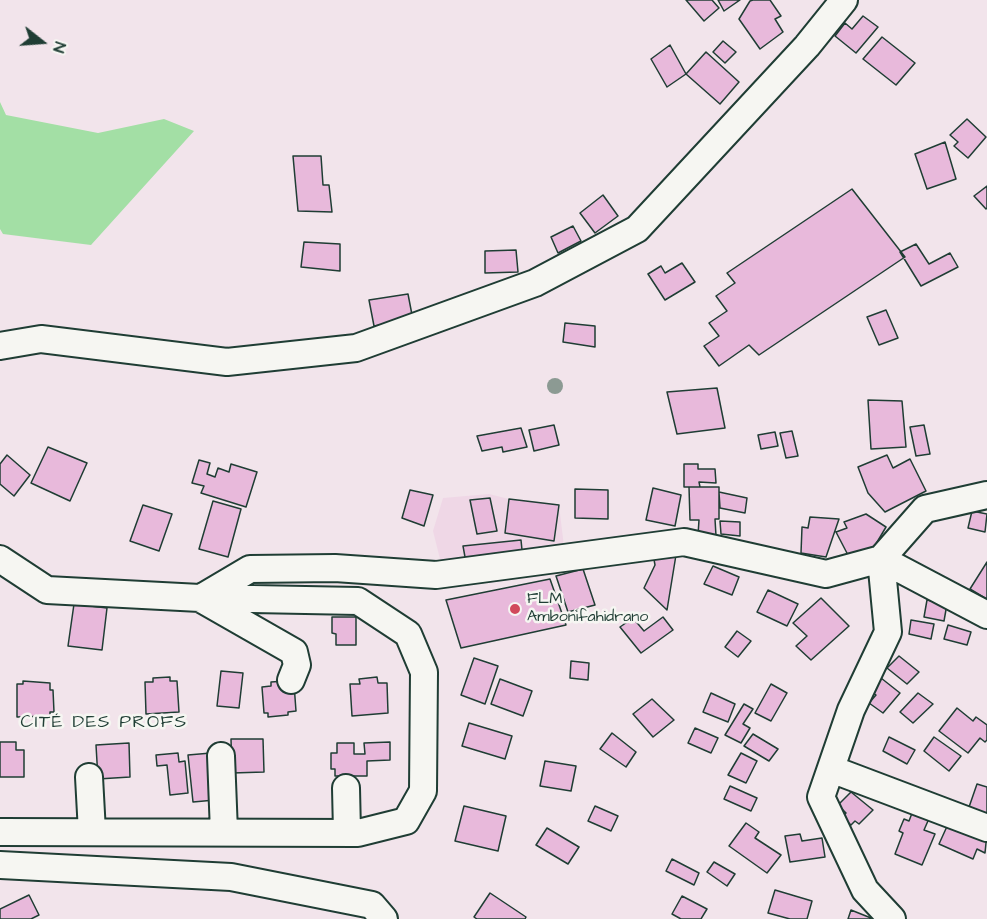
<!DOCTYPE html>
<html>
<head>
<meta charset="utf-8">
<style>
	body { margin:0 }
	#map { position:relative; width:987px; height:919px; overflow:hidden; background:#f2e4eb; font-family:"Architects Daughter",sans-serif }
	canvas { display:block }
	.north { position:absolute; left:12px; top:12px; width:60px; height:60px; -webkit-text-stroke:4px #f6f6f2; paint-order:stroke; rotate:107deg; font-size:16px; font-weight:700; line-height:24px; text-align:center; color:#1f3d34 }
	.north::after { content:''; display:block; margin:auto; width:21px; height:27px; background:#1f3d34; clip-path:polygon(50% 0,100% 100%,50% 72%,0 100%) }
</style>
</head>
<body>
<div id="map">
<canvas width="987" height="919"></canvas>
<div class="north">N</div>
</div>
<script>
const ctx = document.querySelector('canvas').getContext('2d');
ctx.lineJoin = 'round';
function paint(path, color) { ctx.fillStyle = color; ctx.fill(path, 'evenodd'); }
function strokePath(path, color, width, dash) { ctx.strokeStyle = color; ctx.lineWidth = width; ctx.lineCap = dash ? 'butt' : 'round'; ctx.setLineDash(dash || []); ctx.stroke(path); }
function drawText(font, color, halo, rows, align = 'center') {
  ctx.font = font + ' "Architects Daughter",sans-serif'; ctx.lineWidth = 5; ctx.setLineDash([]); ctx.textBaseline = 'middle'; ctx.strokeStyle = halo; ctx.fillStyle = color; for (const [text, x, y, turn = 0] of rows) {
    ctx.save(); ctx.translate(x, y); ctx.rotate((+turn || 0) * Math.PI / 180); ctx.textAlign = isNaN(turn) ? turn : align; if (halo) ctx.strokeText(text, 0, 0); ctx.fillText(text, 0, 0); ctx.restore();
  }
}
const built = new Path2D(`
	M489,494l20,5 50,6 6,50 -122,16 -10,-40 10,-33z`);
const green = new Path2D(`
	M0,102l6,13 92,18 66,-14 30,12 -103,114 -88,-11 -3,-5z`);
const building = new Path2D(`
	M686,0h26l7,8 -15,13z
	M718,0h22l-16,11z
	M753,0h17l11,16 -6,3 8,13 -23,17 -21,-30 11,-18z
	M863,16l15,11 -22,26 -21,-17 10,-13 7,6z
	M882,37l33,26 -19,22 -33,-26z
	M723,41l13,11 -11,11 -12,-11z
	M670,45l16,29 -19,13 -16,-28z
	M706,52l33,30 -19,22 -34,-30z
	M967,119l19,18 -18,21 -14,-12 4,-4 -8,-7z
	M945,142l11,37 -29,10 -12,-35z
	M293,156h28l2,29h6l3,27 -34,-1z
	M987,186v22l-1,1 -12,-13z
	M852,189l53,68 -146,98 -10,-10 -30,21 -15,-20 15,-10 -10,-13 18,-12 -11,-15 19,-13 -8,-10z
	M603,195l15,21 -23,17 -15,-20z
	M573,226l8,15 -23,12 -7,-16z
	M304,242l36,2v27l-39,-4z
	M916,244l13,20 21,-11 8,14 -37,19 -21,-34z
	M516,250l2,22 -33,1v-22z
	M682,263l13,19 -30,18 -17,-26 13,-8 4,7z
	M408,294l5,26 -39,6 -5,-26z
	M886,310l12,28 -19,7 -12,-28z
	M565,323l30,3v21l-32,-5z
	M717,388l8,40 -48,6 -10,-42z
	M868,400l34,1 4,46 -35,2z
	M554,425l5,20 -25,6 -5,-21z
	M924,425l6,29 -14,2 -6,-29z
	M521,428l6,19 -24,5 -1,-5 -20,4 -5,-15z
	M792,431l6,25 -12,2 -6,-25z
	M775,432l3,14 -17,3 -3,-14z
	M48,447l39,16 -17,38 -39,-18z
	M7,455l23,20 -16,21 -14,-12v-20z
	M887,455l6,13 17,-9 16,32 -41,21 -17,-19 -10,-26z
	M199,460l11,3 -3,11 8,3 3,-9 11,4 2,-8 26,8 -11,35 -45,-14 3,-7 -12,-3z
	M684,464h14v5h17l1,14 -17,-1 1,5h-16z
	M689,487h30v32h-4l1,17 -18,-1 1,-15h-9z
	M653,488l28,7 -6,31 -29,-6z
	M575,489l33,1v29l-33,-1z
	M410,490l23,5 -9,31 -22,-8z
	M719,492l28,6 -2,15 -25,-5z
	M490,498l7,33 -20,3 -7,-34z
	M509,499l50,6 -5,36 -49,-8z
	M213,501l28,8 -13,48 -29,-8z
	M143,505l29,9 -13,37 -29,-10z
	M972,511l15,3 -2,18 -17,-4z
	M866,514l20,13 -13,22 -24,8 -13,-25 11,-4 -3,-6z
	M810,517l29,2 -13,38 -25,-4 1,-26 6,1z
	M720,521l20,1v14l-19,-2z
	M521,540l2,20 -56,8 -4,-22z
	M653,554l23,1 -9,55 -23,-22 11,-23z
	M987,562v37l-17,-10z
	M713,566l26,11 -7,18 -28,-11z
	M583,569l12,36 -27,7 -12,-36z
	M550,579l16,46 -105,23 -15,-48z
	M768,590l30,14 -11,22 -30,-14z
	M821,598l28,28 -38,34 -15,-14 11,-10 -14,-13z
	M927,600l20,4 -3,17 -20,-4z
	M74,604l33,4 -5,42 -34,-4z
	M332,617h24v28h-20v-11l-4,-1z
	M663,617l10,13 -32,23 -21,-26 13,-9 11,13z
	M911,620l23,4 -3,15 -22,-5z
	M948,625l23,7 -4,13 -23,-6z
	M737,631l14,10 -13,16 -13,-10z
	M899,656l20,16 -12,12 -20,-16z
	M474,658l24,8 -13,38 -24,-9z
	M571,661l18,2 -1,17 -18,-2z
	M221,671l22,2 -4,35 -22,-2z
	M170,677v4h7l2,31 -33,2 -1,-32h8v-4z
	M377,677l1,6h9l1,30 -36,3 -2,-32h10l-1,-5z
	M881,678l19,15 -17,20 -14,-10 7,-8 -6,-4z
	M500,679l32,12 -9,25 -32,-12z
	M23,681l27,2v7h3l1,22h-4v4l-33,1v-33h6z
	M285,681l9,3 2,27 -8,1v3l-20,2v-4h-4l-2,-26 9,-1v-4z
	M771,684l16,9 -16,28 -16,-8z
	M711,693l24,11 -7,18 -25,-10z
	M918,693l15,11 -20,19 -13,-11z
	M652,699l22,21 -21,17 -20,-23z
	M744,704l9,5 -10,15 7,4 -9,15 -16,-8z
	M957,708l16,13 3,-4 11,8v15l-2,2 -5,-4 -12,15 -29,-22z
	M469,723l43,13 -7,23 -43,-13z
	M695,728l23,10 -7,15 -23,-10z
	M612,733l24,19 -10,15 -26,-18z
	M753,734l25,15 -9,12 -25,-15z
	M889,737l26,13 -8,14 -24,-13z
	M934,737l27,19 -12,15 -25,-20z
	M231,739h32l1,33 -32,1z
	M0,742h16v8h8v27h-24z
	M390,742v18l-23,1v15h-32v-7h-4v-16h6v-10h17v11h11l-1,-11z
	M129,743l1,34 -32,2 -2,-34z
	M178,753l1,9 6,-1 3,32 -18,2 -3,-30 -10,1 -1,-11z
	M211,753l4,47 -22,2 -5,-47z
	M741,753l16,8 -11,22 -18,-8z
	M545,761l31,5 -5,25 -31,-5z
	M977,784l10,3v30l-19,-7z
	M730,786l27,12 -6,13 -27,-12z
	M851,792l22,18 -14,14 -4,-3 -4,4 -9,-8 4,-4 -8,-8z
	M464,806l42,10 -8,35 -43,-10z
	M595,806l23,10 -7,15 -23,-10z
	M914,808l17,6 -7,16 11,4 -13,31 -27,-11 8,-21 -4,-2 5,-12 5,2z
	M949,822l38,11 -2,20 -8,-4 -4,10 -34,-15z
	M746,823l13,9 -4,6 26,17 -14,18 -38,-27z
	M547,828l32,19 -11,17 -32,-19z
	M800,834l2,7 20,-3 3,19 -35,5 -5,-26z
	M672,859l27,14 -5,12 -28,-14z
	M714,862l21,12 -8,12 -20,-14z
	M775,890l37,11 -5,18h-17l-22,-6z
	M490,893l36,24 -1,2h-48l-3,-2z
	M29,895l10,20 -8,4h-31v-10z
	M682,896l25,13 -6,10h-20l-9,-5z
	M851,910l20,8v1h-23z`);
const minor = new Path2D(`
	M0,346l41,-7 186,23 129,-14 179,-65 102,-54 170,-183 37,-46
	M0,559l47,31 153,8 158,3 50,33 16,38 -1,119 -17,30 -48,12 -358,-1
	M881,559l7,73 -37,78 -30,87 44,93 27,29
	M881,559l106,56
	M201,598l49,-29 85,-1 101,7 248,-33 142,32 55,-15 44,-50 62,-14
	M203,600l91,52 3,13 -6,15
	M221,756l3,76
	M831,769l156,59
	M89,777l3,55
	M346,788l1,44
	M0,865l231,12 141,28 12,14`);
const trees = [
	[555,386]
];
const markers = [
	[515,609,6,"#d1495b"]
];
const poiNames = [
	["FLM",527,600],
	["Ambonifahidrano",527,618]
];
const neighbourhoodNames = [
	["CITÉ DES PROFS",104,723]
];
paint(built, '#efd7e6');
paint(green, '#a3dfa5');
paint(building, '#e8b9db');
strokePath(building, '#1f3d34', 1.5);
strokePath(minor, '#1f3d34', 30);
strokePath(minor, '#f6f6f2', 26);
ctx.fillStyle = '#8c9a93';
for (const [x, y] of trees) { ctx.beginPath(); ctx.arc(x, y, 8, 0, 2 * Math.PI); ctx.fill(); }
for (const [x, y, r, color] of markers) { const dot = new Path2D(); dot.arc(x, y, r, 0, 2 * Math.PI); ctx.fillStyle = color; ctx.fill(dot); strokePath(dot, '#f6f6f2', 2); }
drawText('16px', '#1f3d34', '#f6f6f2', poiNames, 'left');
ctx.letterSpacing = '1.5px';
drawText('18px', '#1f3d34', '#f6f6f2', neighbourhoodNames);
ctx.letterSpacing = '0px';
</script>
</body>
</html>
